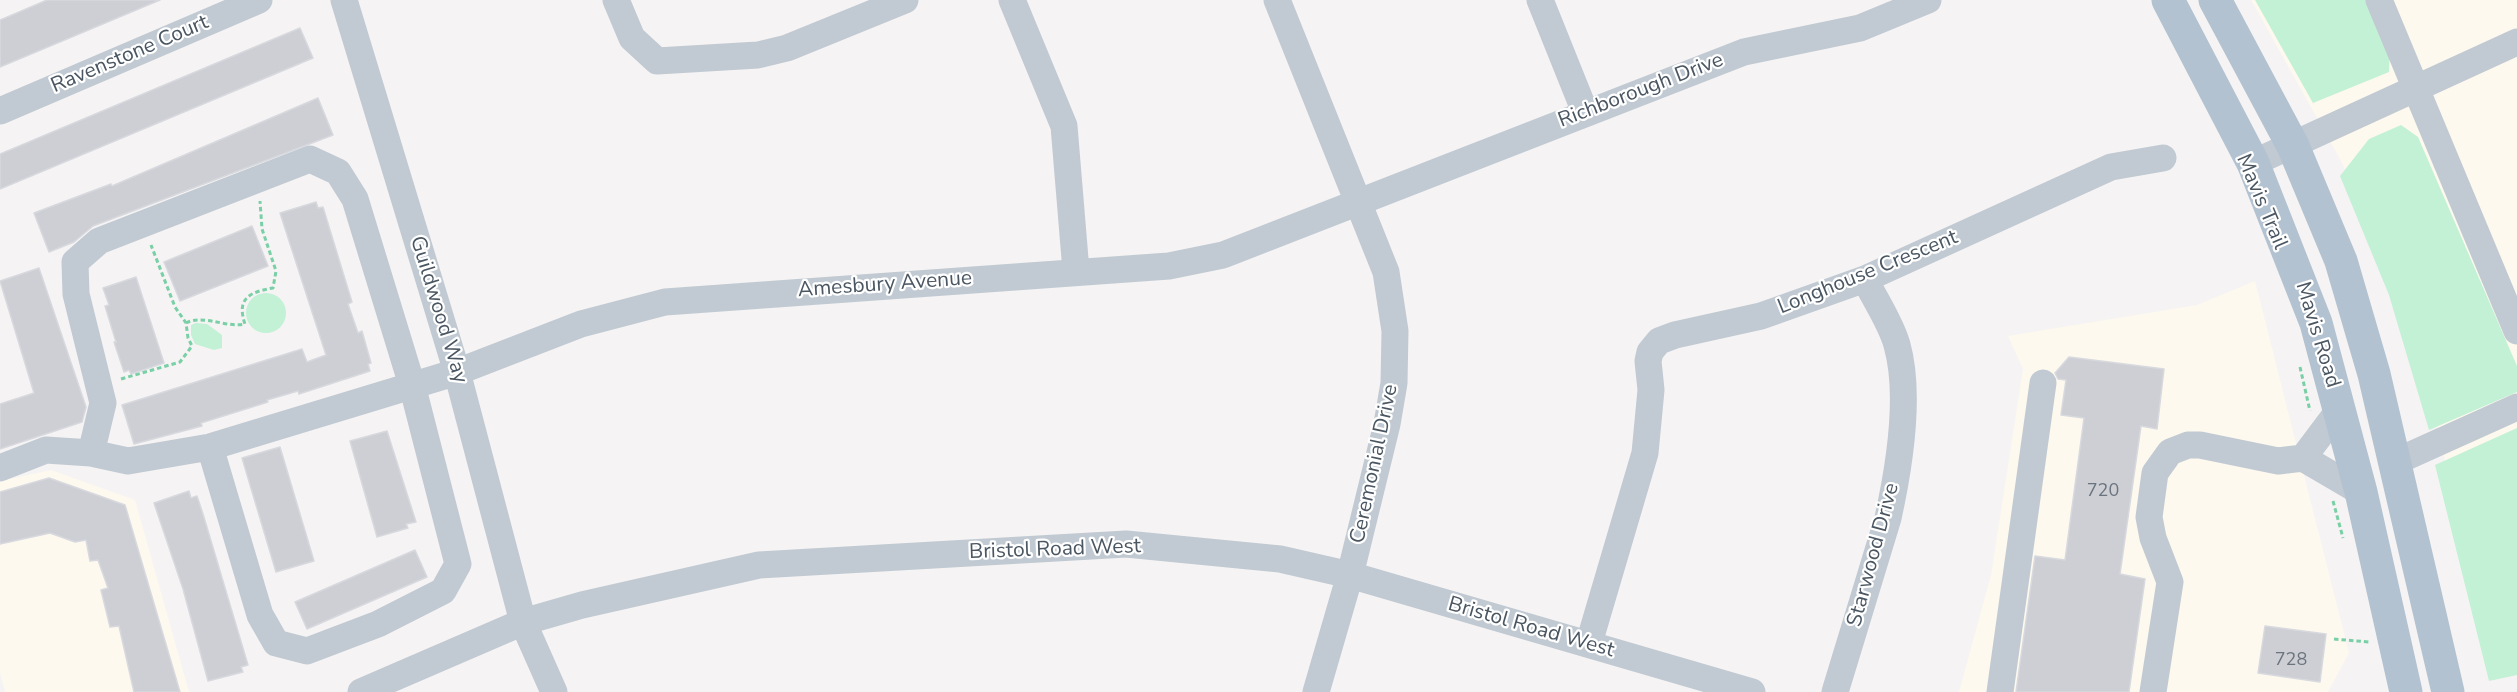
<!DOCTYPE html>
<html>
<head>
<meta charset="utf-8">
<style>
	body { margin:0 }
	canvas { display:block; background:#f5f3f3 }
</style>
</head>
<body>
<canvas width="2517" height="692"></canvas>
<script>
const ctx = document.querySelector('canvas').getContext('2d');
ctx.lineJoin = 'round';
function paint(path, color) { ctx.fillStyle = color; ctx.fill(path, 'evenodd'); }
function strokePath(path, color, width, dash) { ctx.strokeStyle = color; ctx.lineWidth = width; ctx.lineCap = dash ? 'butt' : 'round'; ctx.setLineDash(dash || []); ctx.stroke(path); }
function drawText(font, color, halo, rows, align = 'center') {
  ctx.font = font + ' "Nunito Sans",sans-serif'; ctx.lineWidth = 4.5; ctx.setLineDash([]); ctx.textBaseline = 'middle'; ctx.strokeStyle = halo; ctx.fillStyle = color; for (const [text, x, y, turn = 0] of rows) {
    ctx.save(); ctx.translate(x, y); ctx.rotate((+turn || 0) * Math.PI / 180); ctx.textAlign = isNaN(turn) ? turn : align; if (halo) ctx.strokeText(text, 0, 0); ctx.fillText(text, 0, 0); ctx.restore();
  }
}
const commercial = new Path2D(`
	M2251,0h266v644l-36,-24 -51,-226 -35,-117 -55,-118z
	M2255,281l94,372 -21,39h-369l32,-117 32,-206 -15,-33 189,-31z
	M51,470l84,30 54,192h-184l-5,-19v-192z`);
const green = new Path2D(`
	M2255,0h115l20,48 -1,24 -76,31z
	M2401,125l17,12 99,229v26l-88,38 -40,-135 -49,-119 29,-37z
	M246 313a20 20 0 1 1 40 0a20 20 0 1 1-40 0Z
	M196,323l11,1 15,11v13l-8,2 -19,-6 -4,-9v-10z
	M2517,428v247l-28,6 -54,-216z`);
const building = new Path2D(`
	M47,0h113l-160,67v-47z
	M300,28l13,30 -313,131v-35z
	M318,98l15,37 -240,91 -19,16 -25,10 -15,-39 77,-29 1,2z
	M316,202l2,6 5,-1 29,95 -4,2 10,29 4,-2 9,32 -3,1 2,7 -71,23 -1,-3 -31,9 1,2 -67,21 1,3 -68,18 -12,-39 180,-56 5,13 19,-7 -46,-142z
	M252,226l16,40 -88,35 -16,-39z
	M39,268l47,139 -4,15 -82,27v-45l34,-11 -34,-112z
	M136,277l28,86 -33,11 -2,-4 -5,2 -10,-30h2l-11,-36 4,-1 -6,-17z
	M2069,357l95,12 -7,60 -16,-3 -21,148 25,5 -16,113h-113l19,-136 30,4 19,-142 -23,-3 5,-35 -8,-1 -3,-6z
	M387,431l29,91 -10,2 2,4 -31,9 -27,-96z
	M280,447l34,114 -38,11 -34,-114z
	M49,478l76,27 55,187h-46l-15,-66 -9,1 -9,-37 7,-2 -10,-28 -8,1 -4,-21 -11,2 -25,-9 -50,11v-52z
	M189,491l2,7 6,-2 6,18 45,151 -7,2 2,5 -35,9 -25,-92 -29,-86z
	M415,550l12,27 -120,52 -12,-27z
	M2265,626l61,8 -6,48 -62,-9z`);
const path = new Path2D(`
	M186,323c18,-9 39,5 59,1 -9,-26 5,-32 28,-36l3,-17 -14,-42 -2,-28
	M2300,367l10,44
	M121,379l59,-17 12,-16 -4,-8 -2,-15 -11,-16 -24,-62
	M2333,501l10,37
	M2334,639l35,3`);
const minor = new Path2D(`
	M344,0l113,372 66,250 31,70
	M616,0l16,38 25,23 101,-6 29,-7 118,-48
	M1012,0l52,126 12,145
	M1277,0l109,272 9,59 -1,52 -7,41 -37,151 -34,117
	M1540,0l45,112
	M2379,0l138,331
	M0,111l259,-111
	M2253,163l264,-121
	M91,453l12,-50 -27,-109 -1,-32 24,-21 211,-82 28,13 17,27 57,186 46,179 -15,27 -65,33 -71,27 -31,-8 -16,-28 -50,-168
	M2303,458l36,-48
	M2395,462l122,-55
	M0,468l46,-18 45,3 37,8 82,-14 247,-75 124,-48 84,-22 504,-36 54,-11 521,-203 116,-24 68,-28
	M1589,643l56,-190 6,-63 -3,-29 2,-9 9,-11 16,-6 86,-19 104,-37 246,-112 52,-9
	M361,692l162,-70 59,-17 177,-40 367,-21 154,15 70,16 402,117
	M1835,692l53,-174c11,-50 23,-123 9,-173 -6,-22 -22,-45 -32,-66
	M2000,692l43,-309
	M2153,692l17,-110 -17,-44 -4,-21 6,-44 15,-21 18,-7h12l78,16 25,-3 58,34`);
const major = new Path2D(`
	M2168,0l85,163 63,160 45,169 45,200
	M2215,0l78,146 48,115 33,113 74,318`);
const numberNames = [
	["720",2103,492],
	["728",2291,661]
];
const streetNames = [
	["Ravenstone Court",130,55,-23],
	["Richborough Drive",1641,91,-21],
	["Mavis Trail",2261,202,67],
	["Longhouse Crescent",1868,273,-22],
	["Amesbury Avenue",885,285,-4],
	["Guildwood Way",438,310,73],
	["Mavis Road",2317,335,73],
	["Ceremonial Drive",1375,464,-78],
	["Bristol Road West",1055,550,-2],
	["Starwood Drive",1874,555,-75],
	["Bristol Road West",1531,628,16]
];
paint(commercial, '#fdf9ef');
paint(green, '#c3f1d5');
paint(building, '#cdcfd5');
strokePath(building, '#d7d9de', 1.5);
strokePath(path, '#7ad0a6', 3, [4.5, 3]);
strokePath(minor, '#c1cad2', 27);
strokePath(major, '#b3c2d1', 33);
drawText('18px', '#6b747e', null, numberNames);
drawText('21px', '#4a5661', '#fff', streetNames);
</script>
</body>
</html>
